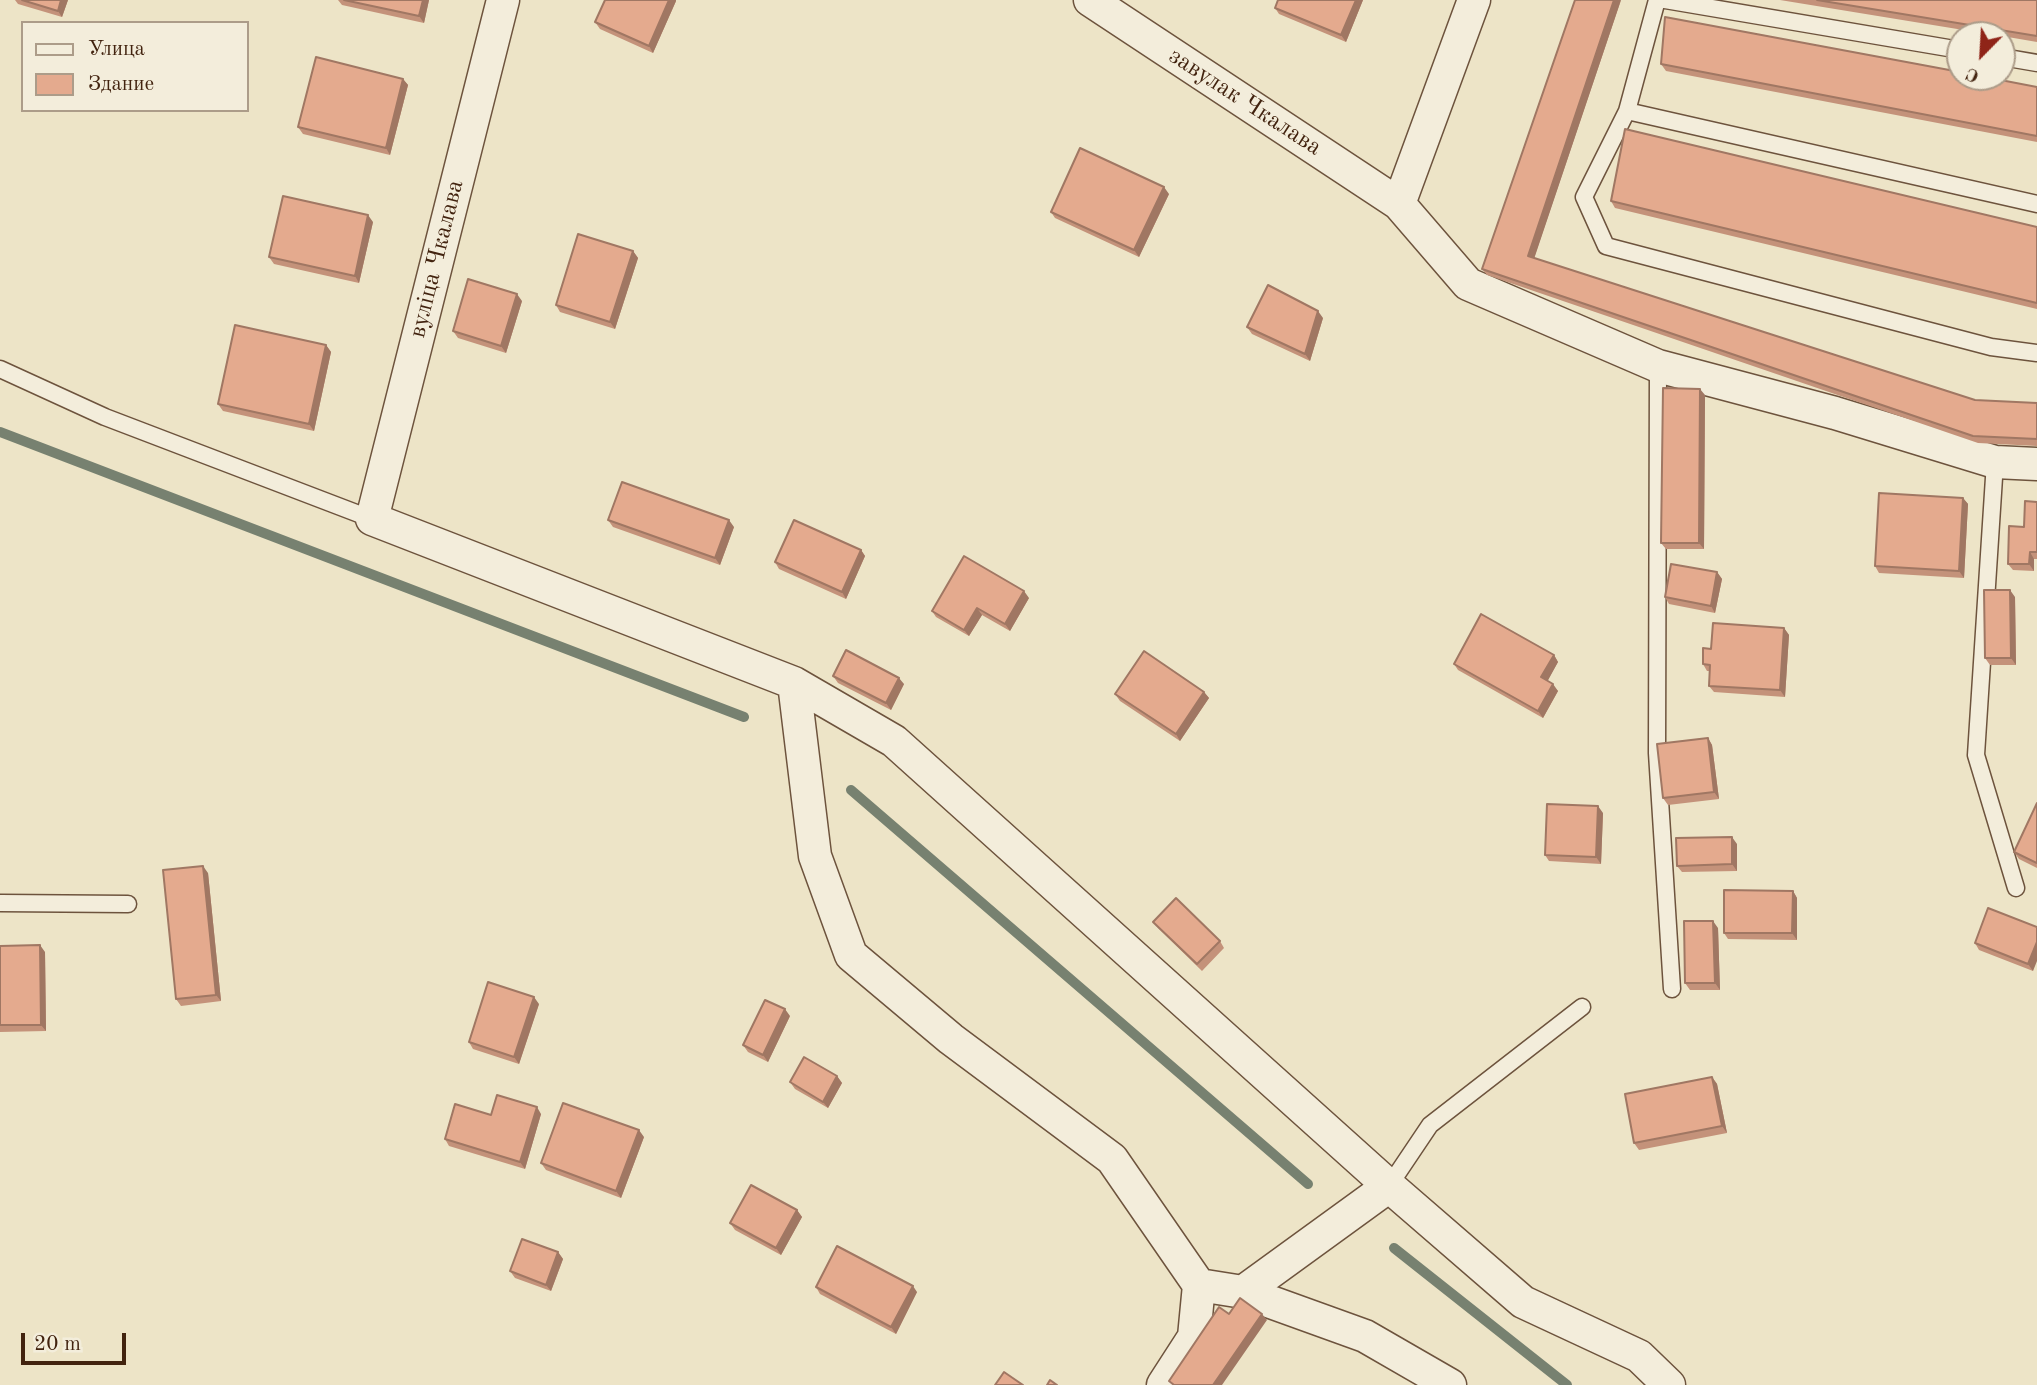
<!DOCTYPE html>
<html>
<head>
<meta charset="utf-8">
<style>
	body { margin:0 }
	#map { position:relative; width:2037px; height:1385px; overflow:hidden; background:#ede4c7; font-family:"Old Standard TT",serif }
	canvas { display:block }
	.legend { position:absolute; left:21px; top:21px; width:228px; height:91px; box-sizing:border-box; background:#f3eddb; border:2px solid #ac9c89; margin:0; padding:9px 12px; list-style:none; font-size:21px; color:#42230f }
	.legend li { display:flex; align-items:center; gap:14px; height:35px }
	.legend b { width:35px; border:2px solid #ac9c89 }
	.north { position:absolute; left:1946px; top:21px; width:70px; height:70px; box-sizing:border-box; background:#f3eddb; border:2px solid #ac9c89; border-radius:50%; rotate:204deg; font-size:19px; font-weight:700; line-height:28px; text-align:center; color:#42230f }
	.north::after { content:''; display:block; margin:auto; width:24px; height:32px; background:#8f2418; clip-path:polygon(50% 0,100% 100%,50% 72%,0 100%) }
	.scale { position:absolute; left:21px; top:1333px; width:105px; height:32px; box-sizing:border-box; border:4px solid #42230f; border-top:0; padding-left:9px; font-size:21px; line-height:24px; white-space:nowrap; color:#42230f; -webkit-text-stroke:5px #f3eddb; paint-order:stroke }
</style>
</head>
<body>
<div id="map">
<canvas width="2037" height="1385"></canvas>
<ul class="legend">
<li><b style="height:9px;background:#f3eddb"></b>Улица</li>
<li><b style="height:19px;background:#e4aa8e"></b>Здание</li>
</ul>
<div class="north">С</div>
<div class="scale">20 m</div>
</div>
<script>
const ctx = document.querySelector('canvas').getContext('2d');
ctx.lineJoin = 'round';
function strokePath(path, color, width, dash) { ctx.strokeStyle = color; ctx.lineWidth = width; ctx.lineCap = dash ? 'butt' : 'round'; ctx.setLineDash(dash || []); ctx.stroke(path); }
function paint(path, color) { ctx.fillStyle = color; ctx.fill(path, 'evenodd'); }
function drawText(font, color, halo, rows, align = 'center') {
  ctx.font = font + ' "Old Standard TT",serif'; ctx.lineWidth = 7; ctx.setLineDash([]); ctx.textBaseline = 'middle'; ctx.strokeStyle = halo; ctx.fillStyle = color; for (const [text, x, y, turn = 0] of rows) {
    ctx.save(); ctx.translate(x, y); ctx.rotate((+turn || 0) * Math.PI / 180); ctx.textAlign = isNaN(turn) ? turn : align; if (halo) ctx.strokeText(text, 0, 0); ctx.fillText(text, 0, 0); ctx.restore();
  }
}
const stream = new Path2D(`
	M0,432l744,285
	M851,790l457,394
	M1394,1248l173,137`);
const service = new Path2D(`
	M1657,0l-30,111 -43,86 22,49 385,101 46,6
	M1665,0l295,50
	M2002,57l35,6
	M1627,111l410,93
	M1658,366l-1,387 15,236
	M0,369l105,48 267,102
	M1995,462l-19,293 40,133
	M0,903l128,1
	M1389,1186l41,-61 152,-118`);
const minor = new Path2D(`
	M503,0l-131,519 422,164 100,58 495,445 134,116 116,54 30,29
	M1090,0l309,204 69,80 190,82 177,47 160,49 42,2
	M1399,204l75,-204
	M794,683l21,173 36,99 100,84 161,120 87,126 -5,52 -31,48
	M1199,1285l44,7 122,44 85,49
	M1243,1292l146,-106`);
const wall = new Path2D(`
	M15,0h53l-6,17 -44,-13z
	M338,0h91l-5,23 -82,-18z
	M1363,0l-17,42 -67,-28 -4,-6z
	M1621,0l-87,258 441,142 62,3v43l-59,-3 -491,-168 -5,-6z
	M1780,0h257v42l-35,-6v-1h-8z
	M676,1l-23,52 -53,-24 -5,-7z
	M1661,64l376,23v55l-371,-71z
	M403,79l5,6 -18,70 -87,-21 -5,-7z
	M1169,194l-30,63 -84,-39 -4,-6z
	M1611,201l426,26v82l-422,-101z
	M373,222l-14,61 -85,-19 -5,-7z
	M633,251l5,7 -23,71 -55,-17 -4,-7z
	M522,301l-16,52 -48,-15 -5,-7z
	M1323,318l-13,43 -58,-27 -5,-7z
	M326,345l5,7 -17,79 -91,-20 -5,-7z
	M1705,395l-1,154h-38l-5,-6z
	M1963,498l5,6 -4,74 -85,-5 -4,-7z
	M2037,502v57h-3v12l-21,-1 -5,-6 16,-37z
	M608,520l126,7 -14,38 -107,-38z
	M861,550l4,6 -19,43 -67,-30 -4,-7z
	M1717,572l5,7 -7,34 -46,-9 -4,-7z
	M2015,597l1,68h-26l-5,-7z
	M1029,598l-19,33 -28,-16 -13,21 -33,-19 -4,-6z
	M1784,628l5,7 -4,62 -71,-5 -5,-6 1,-15h-3l-4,-7 8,-15z
	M1554,655l4,7 -11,19 11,10 -15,27 -85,-48 -4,-6z
	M833,676l71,8 -13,26 -53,-27z
	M1204,692l5,6 -29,43 -60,-40 -5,-7z
	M1708,738l4,7 7,54 -51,6 -5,-7z
	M2037,803v65l-18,-9 -5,-7z
	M1603,813l-2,51 -52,-3 -4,-6z
	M1737,844v27l-55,1 -5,-6z
	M208,873l13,128 -40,5 -5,-7z
	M1793,891l4,7v42l-69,-1 -4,-6z
	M1153,922l67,19 4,7 -22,23 -44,-43z
	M2037,927l-4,44 -54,-21 -4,-7z
	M1718,928l2,62h-30l-5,-7z
	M0,946l45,6 1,79 -46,1z
	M539,1004l-20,60 -46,-15 -4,-7z
	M790,1016l-22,46 -20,-10 -5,-7z
	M837,1076l5,7 -14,25 -33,-19 -5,-7z
	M1712,1077l5,7 10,49 -88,17 -5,-7z
	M541,1114l-16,55 -76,-23 -4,-7 46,-24z
	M644,1137l-23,61 -75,-28 -5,-7z
	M797,1210l5,7 -21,38 -46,-25 -5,-7z
	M558,1252l5,7 -12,32 -36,-13 -5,-7z
	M816,1287l101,5 -21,42 -76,-40z`);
const shadedWall = new Path2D(`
	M61,0h7l-6,17 -4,-6z
	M423,0h6l-5,23 -5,-7z
	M669,0h7v1l-23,52 -4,-7z
	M1356,0h7l-17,42 -5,-7z
	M1614,0h7l-88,262 -5,-6z
	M403,79l5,6 -18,70 -4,-7z
	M1164,187l5,7 -30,63 -5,-7z
	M368,215l5,7 -14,61 -4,-7z
	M633,251l5,7 -23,71 -5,-7z
	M517,294l5,7 -16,52 -5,-7z
	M1318,311l5,7 -13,43 -5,-7z
	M326,345l5,7 -17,79 -5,-7z
	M1700,389l5,6 -1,154 -5,-6z
	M1963,498l5,6 -4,74 -5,-7z
	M729,520l5,7 -14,38 -5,-7z
	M861,550l4,6 -19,43 -4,-7z
	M2030,552l4,7v12l-5,-7z
	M1717,572l5,7 -7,34 -4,-7z
	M2010,590l5,7 1,68 -5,-7z
	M1024,591l5,7 -19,33 -5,-7z
	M977,608l5,7 -13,21 -5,-6z
	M1784,628l5,7 -4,62 -5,-7z
	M1554,655l4,7 -12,22 -5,-7z
	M899,678l5,6 -13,26 -5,-7z
	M1553,684l5,7 -15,27 -5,-7z
	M1204,692l5,6 -29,43 -4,-7z
	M1708,738l4,7 7,54 -5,-7z
	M1598,806l5,7 -2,51 -5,-7z
	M1732,837l5,7v27l-5,-7z
	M203,866l5,7 13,128 -5,-6z
	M1793,891l4,7v42l-5,-7z
	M1713,921l5,7 2,62 -5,-7z
	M2037,942v19l-4,10 -5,-7z
	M40,945l5,7 1,79 -5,-6z
	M534,997l5,7 -20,60 -5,-7z
	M785,1009l5,7 -22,46 -5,-7z
	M837,1076l5,7 -14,25 -5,-6z
	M1712,1077l5,7 10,49 -5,-7z
	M537,1107l4,7 -16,55 -5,-7z
	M639,1130l5,7 -23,61 -5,-7z
	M797,1210l5,7 -21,38 -5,-7z
	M558,1252l5,7 -12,32 -5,-6z
	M913,1286l4,6 -21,42 -5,-7z
	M1262,1314l5,6 -45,65h-9z`);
const building = new Path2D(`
	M22,0h39l-3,11z
	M344,0h79l-4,16z
	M605,0h64l-20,46 -54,-24z
	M1278,0h78l-15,35 -66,-27z
	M1575,0h39l-86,256 447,144 62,3v36l-64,-3 -491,-167z
	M1817,0h220v36z
	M1665,17l295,55v5h25l52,10v49l-376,-72z
	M316,57l87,22 -17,69 -88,-21z
	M1625,129l412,98v76l-426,-102z
	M1080,148l84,39 -30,63 -83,-38z
	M283,196l85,19 -13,61 -86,-19z
	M578,234l55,17 -23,71 -54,-17z
	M468,279l49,15 -16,52 -48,-15z
	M1268,285l50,26 -13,43 -58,-27z
	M235,325l91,20 -17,79 -91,-20z
	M1663,388l37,1 -1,154h-38z
	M622,482l107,38 -14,38 -107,-38z
	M1879,493l84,5 -4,73 -84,-5z
	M2025,501l12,1v50h-7l-1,12h-21l1,-38 15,1z
	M794,520l67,30 -19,42 -67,-30z
	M964,556l60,35 -19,33 -28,-16 -13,22 -32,-19z
	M1671,564l46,8 -6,34 -46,-9z
	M1984,590h26l1,68h-26z
	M1481,614l73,41 -13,22 12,7 -15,27 -84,-47z
	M1713,623l71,5 -4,62 -71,-4 1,-21 -7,-1v-16l8,1z
	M846,650l53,28 -13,25 -53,-27z
	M1144,651l60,41 -28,42 -61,-40z
	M1708,738l6,54 -51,6 -6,-54z
	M2037,803v60l-23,-11z
	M1547,804l51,2 -2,51 -51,-2z
	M1732,837v27l-55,2 -1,-28z
	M203,866l13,129 -40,4 -13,-129z
	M1724,890l69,1 -1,42h-68z
	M1176,898l44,43 -23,23 -44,-42z
	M1988,908l49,19v15l-9,22 -53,-21z
	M1684,921h29l2,62h-30z
	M40,945l1,80h-41v-79z
	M488,982l46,15 -20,60 -45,-15z
	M765,1000l20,9 -22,46 -20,-10z
	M804,1057l33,19 -14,26 -33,-20z
	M1712,1077l10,49 -88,17 -9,-49z
	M497,1095l40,12 -17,55 -75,-23 10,-35 36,11z
	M563,1103l76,27 -23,61 -75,-28z
	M751,1185l46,25 -21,38 -46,-25z
	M522,1239l36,13 -12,33 -36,-14z
	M837,1246l76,40 -22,41 -75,-40z
	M1240,1298l22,16 -49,71h-39l-5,-4 50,-74 10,7z
	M1004,1372l19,13h-28z
	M1050,1380l7,5h-10z`);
const streetNames = [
	["завулак Чкалава",1245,102,33],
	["вуліца Чкалава",437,259,-76]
];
strokePath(stream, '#778170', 10);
strokePath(service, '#6d533d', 19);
strokePath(minor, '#6d533d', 35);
strokePath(service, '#f3eddb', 16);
strokePath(minor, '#f3eddb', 32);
paint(wall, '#c4927a');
paint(shadedWall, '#a07763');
paint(building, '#e4aa8e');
strokePath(building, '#a07763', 2);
drawText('24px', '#42230f', '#f3eddb', streetNames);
</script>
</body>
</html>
